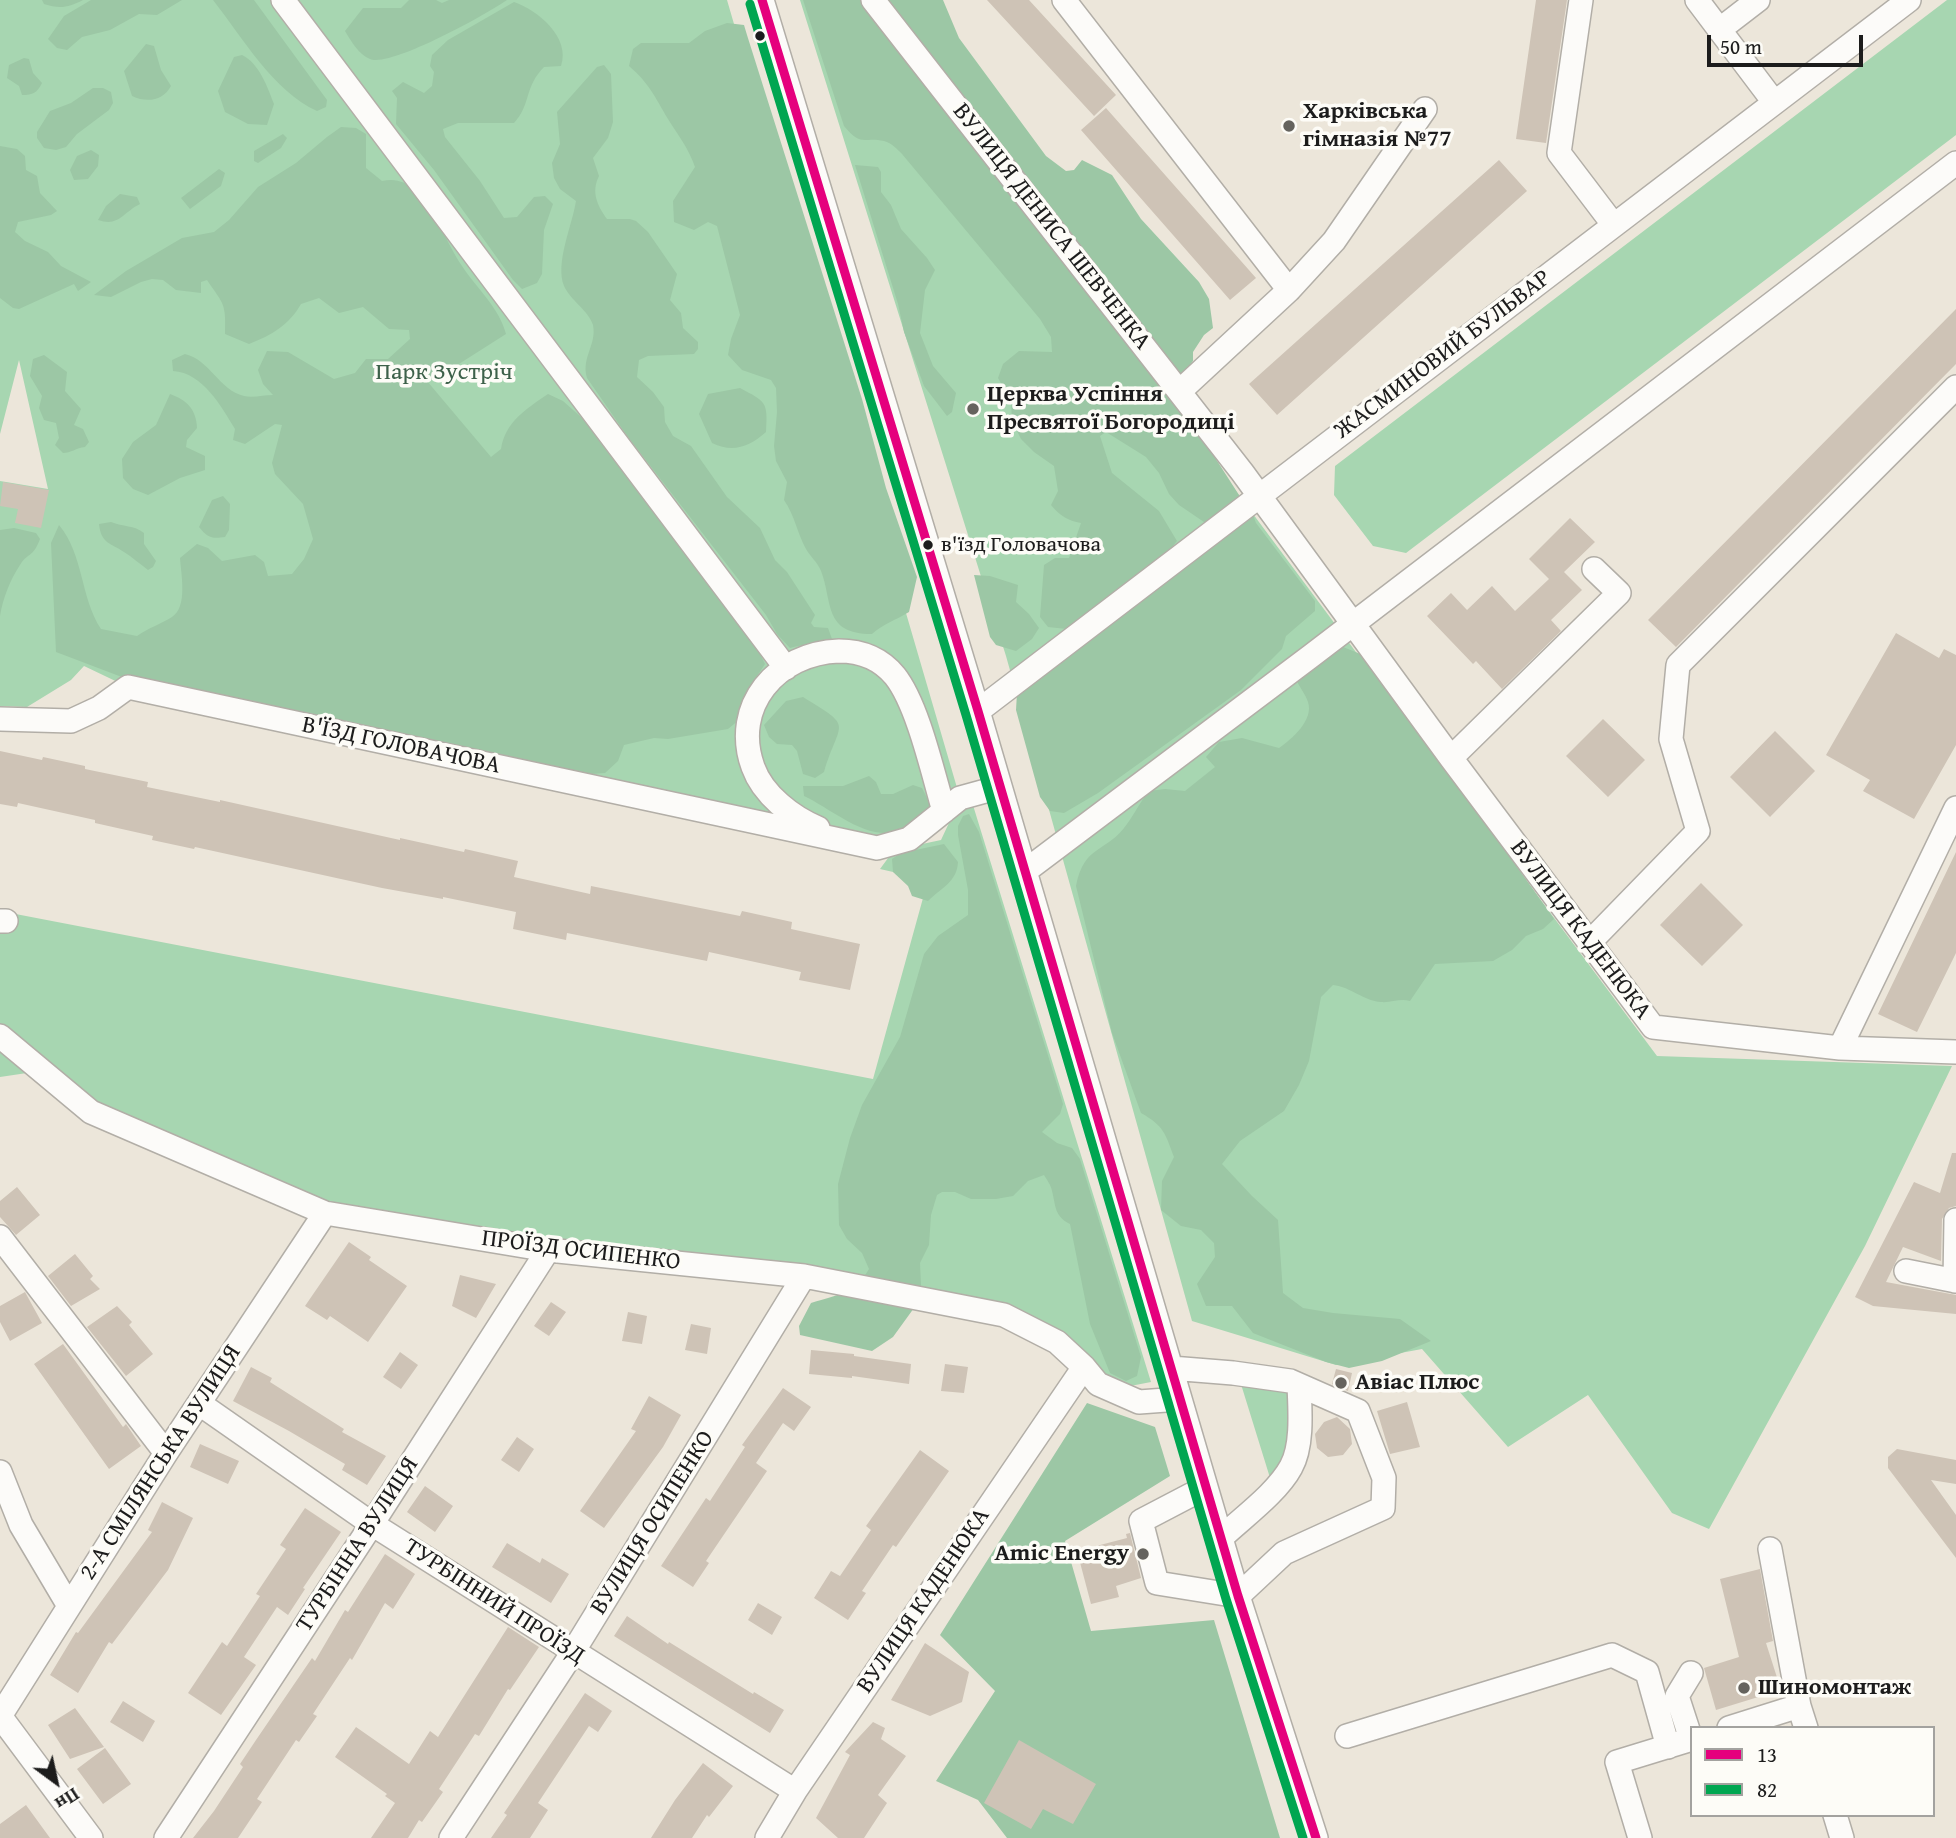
<!DOCTYPE html>
<html>
<head>
<meta charset="utf-8">
<style>
	body { margin:0 }
	#map { position:relative; width:1956px; height:1838px; overflow:hidden; background:#ece6da; font-family:"Gentium Book Plus",serif }
	canvas { display:block }
	.legend { position:absolute; left:1690px; top:1726px; width:245px; height:91px; box-sizing:border-box; background:#fdfcf7; border:2px solid #a3a29f; margin:0; padding:9px 12px; list-style:none; font-size:21px; color:#1c1c1c }
	.legend li { display:flex; align-items:center; gap:14px; height:35px }
	.legend b { width:35px; border:2px solid #a3a29f }
	.north { position:absolute; left:21px; top:1747px; width:70px; height:70px; -webkit-text-stroke:5px #fdfcf7; paint-order:stroke; rotate:147deg; font-size:19px; font-weight:700; line-height:28px; text-align:center; color:#1c1c1c }
	.north::after { content:''; display:block; margin:auto; width:24px; height:32px; background:#1c1c1c; clip-path:polygon(50% 0,100% 100%,50% 72%,0 100%) }
	.scale { position:absolute; left:1707px; top:35px; width:156px; height:32px; box-sizing:border-box; border:4px solid #1c1c1c; border-top:0; padding-left:9px; font-size:21px; line-height:24px; white-space:nowrap; color:#1c1c1c; -webkit-text-stroke:5px #fdfcf7; paint-order:stroke }
</style>
</head>
<body>
<div id="map">
<canvas width="1956" height="1838"></canvas>
<ul class="legend">
<li><b style="height:9px;background:#e5007d"></b>13</li>
<li><b style="height:9px;background:#00a651"></b>82</li>
</ul>
<div class="north">Пн</div>
<div class="scale">50 m</div>
</div>
<script>
const ctx = document.querySelector('canvas').getContext('2d');
ctx.lineJoin = 'round';
function paint(path, color) { ctx.fillStyle = color; ctx.fill(path, 'evenodd'); }
function strokePath(path, color, width, dash) { ctx.strokeStyle = color; ctx.lineWidth = width; ctx.lineCap = dash ? 'butt' : 'round'; ctx.setLineDash(dash || []); ctx.stroke(path); }
function drawText(font, color, halo, rows, align = 'center') {
  ctx.font = font + ' "Gentium Book Plus",serif'; ctx.lineWidth = 7; ctx.setLineDash([]); ctx.textBaseline = 'middle'; ctx.strokeStyle = halo; ctx.fillStyle = color; for (const [text, x, y, turn = 0] of rows) {
    ctx.save(); ctx.translate(x, y); ctx.rotate((+turn || 0) * Math.PI / 180); ctx.textAlign = isNaN(turn) ? turn : align; if (halo) ctx.strokeText(text, 0, 0); ctx.fillText(text, 0, 0); ctx.restore();
  }
}
const green = new Path2D(`
	M0,0h727l233,798 -83,50 -749,-161 -44,-21 -13,14 -44,27 -27,-1v-225l48,8 -29,-129 -19,74z
	M800,0h66l311,412 480,644 295,10 -87,180 -156,283 -37,-16 -84,-118 -80,52 -86,-98 -86,16 -144,-44 -186,-665z
	M1947,0h9v135l-550,418 -33,-7 -39,-51 1,-29z
	M972,802l179,580 -31,6 -49,-43 -33,-20 -268,-54 -434,-66 -242,-100 -67,-32 -27,4v-166l873,168 55,-199 -48,-11 14,-19 47,-10 14,-30z
	M1240,1381l45,8 7,8 -1,47 -20,37z`);
const forest = new Path2D(`
	M42,0h41c-15,8 -24,9 -39,4z
	M91,0h91l-25,15 -18,-1 -29,16 -28,7 -15,13 -10,-2 -9,-9 16,-23z
	M213,0h41l73,100 -1,7 -9,4c-43,-19 -75,-74 -104,-111z
	M409,0h27l6,3 7,-3h58c-20,14 -117,68 -137,59 -11,-4 -19,-18 -25,-28l18,-23h38z
	M803,0h140l16,38 87,118 20,15 8,-1 8,-10 30,15 29,44 58,63 10,17 4,29 -9,7 -11,17v9l-22,28 68,106 -4,11 -18,17 -13,-1 -25,-17 -10,-11 -10,-21 -13,-16 -40,-25 -6,4 12,37 47,38 18,30 -14,17 -96,71 -19,-2 -8,-10 4,-52 11,-7h14l12,-35c-13,-2 -22,-8 -30,-18l7,-14 -4,-25 -20,-14 -13,-13 -9,-18 -1,-20 -13,-23 5,-14 16,-13 33,1 -1,-15 -11,-18 -138,-165c-5,-5 -10,-11 -18,-13 -20,-5 -22,7 -40,-15z
	M514,2c24,8 57,36 47,64l-17,1c-20,20 -13,38 -30,56h-56l-15,6 2,8 35,44 24,37 13,-1 17,-20 11,-1 8,8 -9,26 -2,44 -5,9 -15,6 -9,-9 -79,-110 -38,-46 1,-26 -5,-7 11,-9 21,11 8,-7 2,-14 -4,-6 2,-11 16,-15z
	M727,23l17,2 3,10 115,364 24,89 31,89 -8,35c-13,8 -26,12 -37,22 -49,0 -39,-32 -51,-63 -3,-8 -11,-15 -15,-22 -9,-16 -11,-33 -22,-49l3,-18 -11,-21 -2,-15 3,-34 -1,-24 -5,-8 -29,-10 -14,-15 3,-16 9,-24 -23,-89 -9,-4 -14,8 -20,-8 -1,-21 22,-34c-6,-18 -17,-32 -27,-48 -13,-22 -19,-36 -39,-53l4,-17 8,-6h48l16,-12z
	M146,44l8,2 7,24 10,16c-8,15 -24,17 -39,10l-8,-25z
	M242,55c17,8 26,33 32,49l-7,21 -19,-1 -23,-12 -7,-21 16,-34z
	M24,58l5,1 4,14 9,10c-5,10 -9,12 -20,12l-3,-9 -12,-8 2,-13z
	M604,65l7,9 2,48 -5,16 -15,20 6,18c-8,16 -2,29 8,43h23l6,2 12,11 29,42 -7,26 11,13 2,15 15,14v7l-4,5 -46,2 -9,4 -2,17 16,15 11,15 1,15 8,14 18,10 36,51 33,31 15,32 12,12 28,43 -4,8 3,4 14,1 4,11c-13,7 -27,4 -42,9l-13,-14 -11,-19 -138,-178 -41,-59c-6,-21 10,-33 6,-53 -4,-14 -23,-25 -29,-39 -9,-23 8,-60 12,-85l-16,-12 -6,-11 -2,-15 8,-19 -3,-32 40,-45z
	M93,88h10l8,4 2,11 -4,7 -32,24 -11,13 -10,3 -12,-2 -7,-10v-6l13,-21 21,-8z
	M341,127l15,1 10,6v34l16,13c14,-3 24,1 34,10 19,19 31,53 46,75 15,23 37,41 44,68l-66,42 -13,5 64,76 10,-8c4,-27 25,-40 47,-55l15,7 19,17 178,236 5,10 -8,12 -12,39 -17,14 -60,10 -14,-1 -30,7 -6,16 -13,12 -13,1 -70,-8 -387,-84 -79,-30 -5,-109 8,-18c25,30 21,72 42,104l36,7c11,-8 24,-12 35,-19 16,-10 9,-43 8,-59l17,-14 11,4 14,13 33,-6 9,7 4,14 24,-2 12,-15 9,-20 -10,-35 -28,-30 -3,-11 10,-38 -7,-1 -30,20 -12,-4 2,-11c-14,-23 -32,-56 -62,-58l-1,-11 13,-6c25,6 34,36 59,42 9,2 20,-1 29,-1l-10,-11 -5,-14 9,-19 21,1 46,27 21,-6 11,-14h22l22,-20 -1,-9 -20,-1 -26,-22 -24,6 -20,-15 -18,6c-12,21 -29,31 -52,40l-24,-10c1,-31 -1,-29 -18,-54l-6,2v11l-25,-3 -13,-10 -11,-1 -11,3 -30,15 -17,-2 32,-24 56,-33 32,-6 15,-12 29,-33 38,-24 31,-26z
	M283,134l4,4 -6,10 -23,15 -4,-2v-10z
	M0,146l17,3 8,7 1,14 11,6 3,17 17,18 -6,4 -33,7 -3,10 10,9 23,11 13,14 30,16 -13,9 -4,-7 -55,25 -6,-1 -13,-10z
	M91,150l8,5 -1,11 -10,13 -14,1 -4,-10 7,-14z
	M855,165l23,2 3,5v20l10,13 10,24 26,29 8,12 -10,20 -5,43 13,33 23,27 -4,19 -5,4 -23,-30 -20,-54 -6,-28z
	M219,169l6,4 -4,13 -31,23 -9,-11z
	M120,194l17,3 3,7c-18,9 -21,23 -42,16l8,-14z
	M44,355l23,17 -2,19 16,18 -7,16 9,4 6,13 -4,5c-9,1 -14,6 -22,6l-8,-8 4,-7 -3,-15 -12,-3 -5,-12 3,-12 -12,-20 3,-17z
	M740,388c26,14 28,13 26,44 -17,15 -33,21 -54,11l-13,-29 9,-20z
	M170,394c17,6 26,15 27,34l-10,12 -1,7 19,9v14l-25,8 -32,17 -15,-6 -10,-11 -1,-19 11,-17 23,-17z
	M223,496l7,8 -1,26 -4,7c-13,2 -17,1 -26,-10l13,-27z
	M1253,515l3,8 59,78v10l-29,25 -4,13 -41,41 -143,103 -34,20 -14,-2 -10,-14 -24,-87 1,-17z
	M111,522c12,5 23,3 33,11v11l12,17 -3,6 -5,3c-8,-6 -16,-13 -24,-18 -13,-9 -23,-8 -25,-28z
	M14,528l22,5 4,6c-7,19 -13,14 -20,26 -10,15 -17,33 -20,51v-86z
	M974,575l16,1 28,9 -2,17 13,12 10,14 -7,11 -16,12 -20,-6 -6,-8z
	M1343,647l20,8 57,74 134,190 -11,10 -17,7 -14,14 -19,11 -58,3 -25,37c-10,-3 -19,2 -29,1 -17,-1 -30,-15 -48,-17l-12,12 -12,64 -10,24 -15,26 -44,30 -18,23 30,32 26,24 5,73 20,15 30,5 67,6 31,22 -49,20 -33,7 -23,-6 -73,-29 -21,-27h-26l-9,-22 18,-27 -1,-14 -13,-13 -20,-4 -20,-16 1,-29 12,-24c-9,-24 -10,-31 -33,-44l-29,-80 -36,-147c8,-42 31,-33 51,-62 8,-11 13,-22 22,-33l16,-2 20,2 30,-24 -9,-10 13,-15 23,-4 37,10c13,-9 35,-28 29,-46 -2,-7 -8,-14 -11,-21 12,-18 25,-29 46,-34z
	M803,697c52,32 37,22 21,75l-9,6 -12,-4 -6,-23 -5,-6 -15,-1 -8,-7 -5,-12 22,-24z
	M869,776l7,6 5,12h12l20,-9 9,3 8,16c-4,9 -10,13 -18,20 -35,27 -76,-13 -108,-28l-1,-10h40z
	M969,814l10,18 84,272 -3,10 -18,18 15,11 15,5 8,11 61,198 -4,19 -11,5 -16,-8 -20,-49 -20,-100c-16,-8 -14,-18 -18,-33 -1,-6 -5,-11 -8,-16l-16,6 -15,15 -17,3h-25l-16,-7h-13l-5,3 -6,20 -2,30 -9,18 1,22 -7,23 -21,29 -21,14 -72,-16 -1,-9 12,-23c26,-8 43,-9 58,-34l-7,-16 -15,-14 -8,-14 -1,-41 12,-46 12,-33 38,-68 24,-83 14,-18 30,-21v-25l-10,-55v-9l5,-10z
	M944,844l14,18c-1,20 -17,26 -30,39l-16,-5 -4,-10 -15,-14 -1,-13 9,-6z
	M1087,1403l68,24 15,49 -105,65 26,90 123,-11 66,218h-273l-29,-38 -42,-19 59,-90 -55,-56z`);
const building = new Path2D(`
	M987,0h42l87,95 -22,21z
	M1536,0h31l-21,143 -30,-4z
	M1106,108l150,170 -26,22 -149,-170z
	M1499,160l28,31 -250,224 -28,-31z
	M1956,309v55l-280,283 -28,-27z
	M3,482l46,8 -8,38 -26,-5 3,-14 -18,-3z
	M1570,518l25,24 -31,30 18,18 -31,30 10,11 -59,58 -26,-28 -3,3 -46,-48 24,-23 16,17 25,-24 23,25 34,-32 -20,-20z
	M1896,633l43,25 5,-9 12,6v90l-42,74 -51,-28 7,-11 -44,-25z
	M1603,719l42,41 -37,37 -42,-41z
	M1775,731l40,40 -45,46 -40,-40z
	M0,751l42,9 1,-3 42,9v3l63,13 -1,5 73,15v-2l180,40v-2l64,14 1,-3 53,12 -4,16 76,17 1,-8 149,30 2,-5 50,11 -1,7 69,15 -10,46 -51,-10 2,-8 -92,-20 -2,9 -140,-28 -1,7 -53,-11 3,-17 -73,-15v2l-61,-11 -187,-41 -1,2 -42,-9 1,-4 -58,-13v-3l-77,-17 -1,4 -17,-3z
	M1956,852v101l-39,79 -39,-18z
	M1701,883l42,42 -41,41 -42,-41z
	M1952,1153h4v53l-7,2 -7,11 -1,42 -38,-14 -17,35 70,13v19l-83,-8 -18,-9 59,-115 26,11z
	M17,1187l23,28 -24,20 -16,-18v-16z
	M349,1242l22,15 -2,3 38,26 -39,56 -38,-26 -3,4 -22,-14z
	M75,1254l18,22 -3,3 10,10 -29,17 -23,-30z
	M460,1275l36,9 -20,34 -24,-12z
	M25,1292l17,31 -32,18 -10,-19v-16z
	M551,1302l15,10 -17,24 -15,-10z
	M117,1306l15,16 -3,3 24,29 -27,22 -39,-49z
	M628,1312l19,4 -5,28 -20,-3z
	M691,1324l20,4 -4,26 -22,-4z
	M63,1344l60,83 3,-3 15,22 -32,23 -75,-105z
	M811,1350l43,4v2l57,8 -2,20 -57,-8v2l-43,-4z
	M400,1352l18,13 -17,24 -18,-12z
	M945,1364l23,3 -4,26 -23,-2z
	M251,1367l21,11 -2,4 74,47 -2,3 44,24 -19,29 -25,-15 3,-6 -56,-33 -56,-30z
	M1336,1369l16,4 -4,18 -16,-7z
	M783,1388l28,19 -17,24 -11,-8 -27,40 11,8 -61,90 3,2 -16,24 -32,-21 45,-68 4,3 35,-54 -3,-2z
	M649,1396l32,19 -18,32 -59,81 -24,-17 56,-80 -5,-2z
	M1407,1402l13,45 -30,7 -13,-43z
	M1337,1417l13,12 2,15 -9,11 -15,2 -11,-9 -2,-14 9,-12z
	M517,1437l17,12 -15,23 -18,-12z
	M200,1444l39,17 -11,23 -38,-17z
	M1897,1449l59,11v24l-25,-4 25,35v43l-68,-90v-11z
	M920,1450l29,21 -53,76 -3,-2 -31,46 4,2 -18,27 -34,-22 17,-27 9,5 31,-46 -5,-4z
	M425,1486l28,20 -18,26 -28,-20z
	M162,1502l31,16 -25,52 -56,74 -3,-2 -31,51 -28,-18 26,-43 2,1 74,-101 -4,-2z
	M305,1508l36,24 -38,56 2,1 -17,26 -11,-8 -33,50 12,8 -35,50 -33,-22 34,-51 5,4 33,-50 -4,-2 30,-45 -6,-4z
	M1130,1533l11,45 -25,8 3,11 -28,7 -14,-53 50,-13 -1,-4z
	M507,1543l33,20 2,-5 27,16 -18,29 -59,-36z
	M385,1554l30,20 -22,35 -8,-6 -33,57 -2,-2 -37,56 4,2 -18,26 -3,-2 -39,59 5,3 -24,36h-45l21,-27 29,-44 -3,-3 16,-24 56,-82 3,3 30,-51 3,2z
	M1760,1569l13,72 -7,2 15,47 -65,20 -12,-42 35,-11 -19,-78z
	M758,1603l24,14 -10,18 -24,-15z
	M627,1616l41,28 1,-2 84,52 1,-2 30,18 -14,23 -156,-97z
	M508,1627l31,20 -29,43 -2,-1 -29,47 -4,-2 -36,55 4,3 -21,30 -3,-2 -11,18h-37l24,-35 -10,-7 2,-2 -52,-37 21,-30 53,37 21,-33 8,6z
	M925,1643l44,29 -7,30 -32,14 -39,-16z
	M585,1693l27,18 -14,21 -9,-6 -51,77 10,7 -18,28h-39l16,-23 -3,-2z
	M123,1701l32,20 -12,21 -33,-20z
	M75,1708l29,39 -34,12 -22,-34z
	M873,1722l12,6 -4,11 25,17 -28,39 9,8 -23,35h-26l-22,-20 34,-63 -5,-3z
	M1019,1740l77,44 -23,40 -30,-15 -12,20 -47,-26z
	M105,1748l26,36 -28,20 -26,-35z
	M703,1763l30,23 -24,31 -2,-2 -15,23h-41l24,-38z
	M26,1805l24,33h-50v-14z`);
const minor = new Path2D(`
	M283,0l503,668
	M762,0l216,711 260,885 78,242
	M873,0l369,472 209,286 202,269 187,21 116,4
	M1064,0l225,290
	M1581,0l-22,153 54,71
	M1697,0l77,102
	M1719,30l39,-30
	M1180,391l109,-101 45,-49 91,-132
	M978,711l931,-711
	M0,719l71,2 28,-13 29,-21 749,161 32,-9 51,-41 40,-11
	M1451,758l168,-165 -25,-24
	M818,828c-26,-11 -55,-33 -65,-61 -22,-61 24,-114 86,-116 22,0 42,8 56,25 23,29 38,98 49,135
	M1024,872l287,-216 645,-493
	M0,921h6
	M1589,943l109,-112 -27,-92 7,-74 278,-278
	M0,1036l91,76 234,101 223,37 256,26 200,39 53,27 27,25 14,17 41,18 41,-3
	M1840,1048l116,-240
	M0,1237l166,216
	M1906,1271l50,10
	M1955,1281l1,-61
	M1171,1368l62,5 57,8 68,30 26,67 -1,30 -99,45 -46,43 -81,-13 -16,-62 65,-34
	M200,1404l172,120 423,267
	M0,1472l21,53 48,81
	M1221,1538c21,-20 56,-45 70,-71 12,-21 9,-58 8,-82
	M1770,1549l29,157
	M1691,1673l-14,23 14,43
	M0,1716l166,-263 159,-240
	M0,1716l91,122
	M1729,1728l70,-22 7,22
	M1347,1736l265,-81 35,17 21,75
	M1835,1815l7,23
	M166,1838l206,-314 176,-274
	M451,1838l122,-186 231,-376
	M767,1838l28,-47 289,-424
	M1640,1838l-23,-76 75,-23`);
const bus1 = new Path2D(`
	M762,0l216,711 260,885 78,242`);
const bus2 = new Path2D(`
	M750,4l216,711 260,884 77,239`);
const markers = [
	[760,36,6,"#1c1c1c"],
	[1289,126,7,"#65635e"],
	[973,409,7,"#65635e"],
	[928,545,6,"#1c1c1c"],
	[1341,1383,7,"#65635e"],
	[1143,1554,7,"#65635e"],
	[1744,1688,7,"#65635e"]
];
const busNames = [
	["в'їзд Головачова",941,545]
];
const poiNames = [
	["Харківська",1303,112],
	["гімназія №77",1303,140],
	["Церква Успіння",987,395],
	["Пресвятої Богородиці",987,423],
	["Авіас Плюс",1355,1383],
	["Amic Energy",1129,1554,"right"],
	["Шиномонтаж",1758,1688]
];
const streetNames = [
	["ВУЛИЦЯ ДЕНИСА ШЕВЧЕНКА",1051,227,52],
	["ЖАСМИНОВИЙ БУЛЬВАР",1443,355,-37],
	["В'ЇЗД ГОЛОВАЧОВА",401,746,12],
	["ВУЛИЦЯ КАДЕНЮКА",1580,930,53],
	["ПРОЇЗД ОСИПЕНКО",581,1251,7],
	["2-А СМІЛЯНСЬКА ВУЛИЦЯ",161,1463,-57],
	["ВУЛИЦЯ ОСИПЕНКО",653,1523,-58],
	["ТУРБІННА ВУЛИЦЯ",358,1545,-57],
	["ВУЛИЦЯ КАДЕНЮКА",924,1601,-56],
	["ТУРБІННИЙ ПРОЇЗД",494,1602,33]
];
const parkNames = [
	["Парк Зустріч",444,373]
];
paint(green, '#a7d6b1');
paint(forest, '#9cc7a5');
paint(building, '#cec3b6');
strokePath(minor, '#b2aea7', 26);
strokePath(minor, '#fcfbf9', 23);
strokePath(bus1, '#e5007d', 9);
strokePath(bus2, '#00a651', 9);
for (const [x, y, r, color] of markers) { const dot = new Path2D(); dot.arc(x, y, r, 0, 2 * Math.PI); ctx.fillStyle = color; ctx.fill(dot); strokePath(dot, '#fdfcf7', 2.5); }
drawText('22px', '#1c1c1c', '#fdfcf7', busNames, 'left');
drawText('bold 24px', '#1c1c1c', '#fdfcf7', poiNames, 'left');
drawText('24px', '#1c1c1c', '#fdfcf7', streetNames);
drawText('24px', '#3d614a', '#fdfcf7', parkNames);
</script>
</body>
</html>
